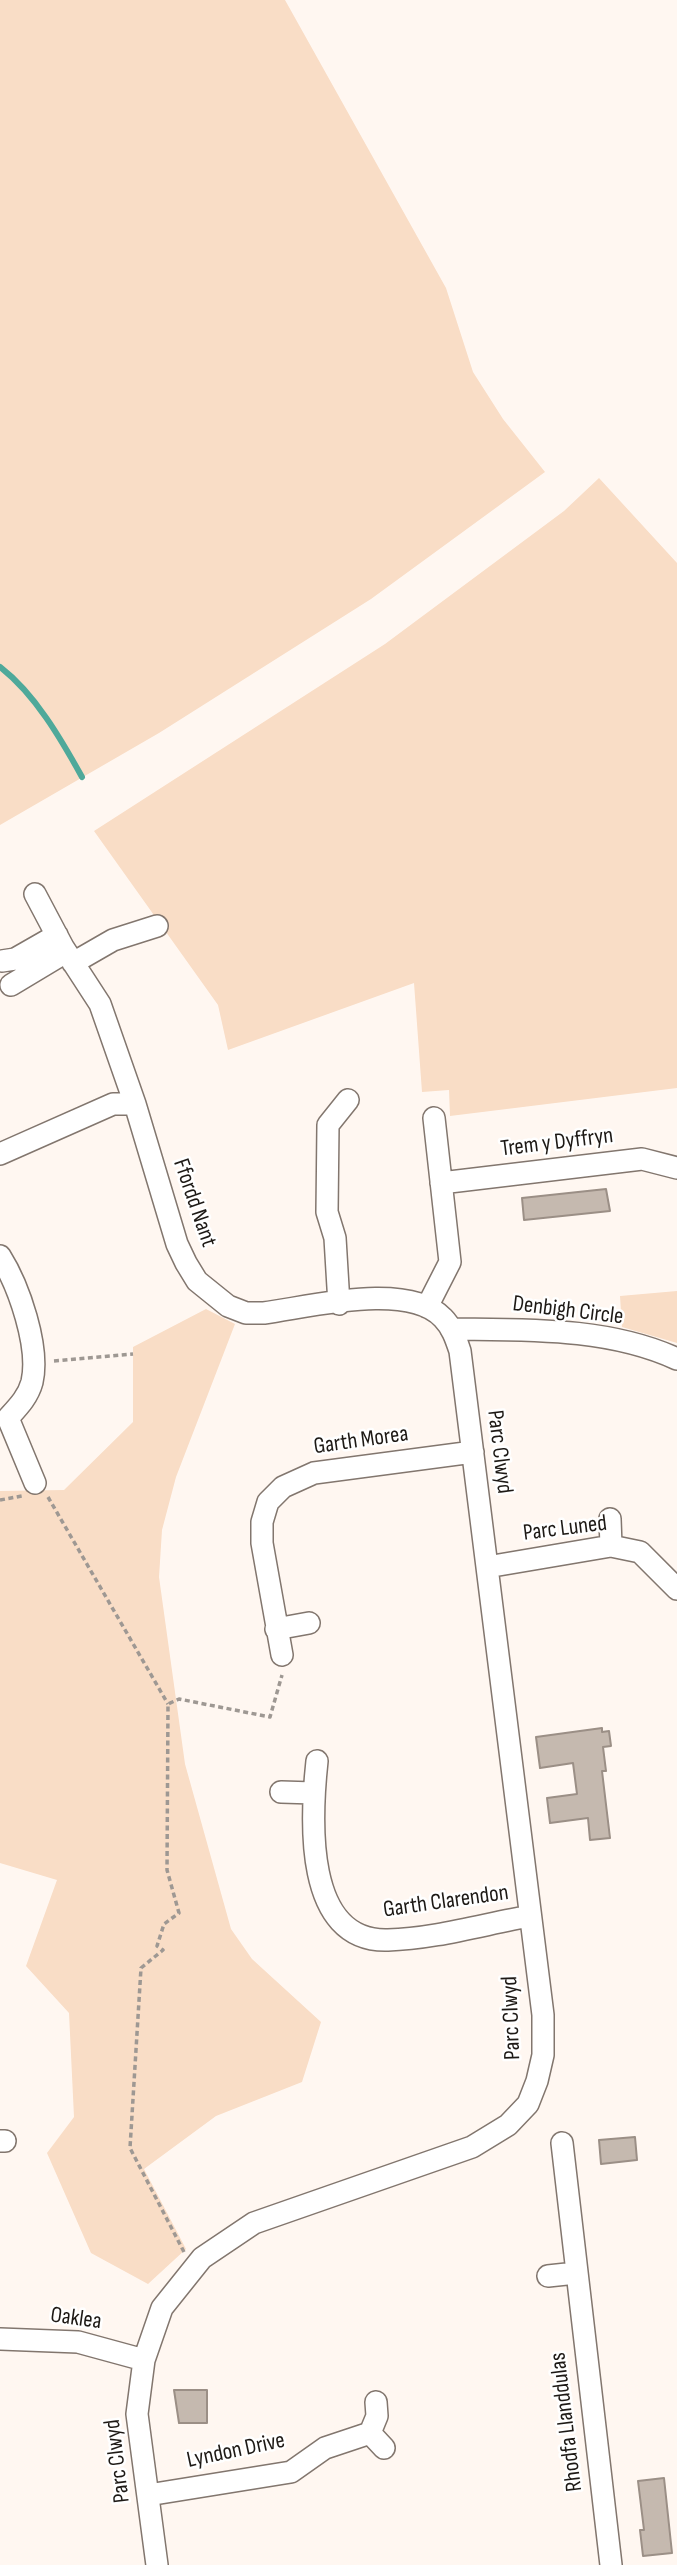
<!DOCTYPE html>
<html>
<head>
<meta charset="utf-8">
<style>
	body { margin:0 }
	canvas { display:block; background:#fff7f1 }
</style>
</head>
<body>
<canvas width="677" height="2565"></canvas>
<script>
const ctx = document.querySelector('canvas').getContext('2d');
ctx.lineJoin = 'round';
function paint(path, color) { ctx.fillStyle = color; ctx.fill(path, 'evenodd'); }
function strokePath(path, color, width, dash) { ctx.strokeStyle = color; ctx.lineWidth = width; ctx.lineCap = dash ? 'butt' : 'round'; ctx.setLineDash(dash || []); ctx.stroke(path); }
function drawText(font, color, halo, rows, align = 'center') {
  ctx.font = font + ' "Sofia Sans Condensed",sans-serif'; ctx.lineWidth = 5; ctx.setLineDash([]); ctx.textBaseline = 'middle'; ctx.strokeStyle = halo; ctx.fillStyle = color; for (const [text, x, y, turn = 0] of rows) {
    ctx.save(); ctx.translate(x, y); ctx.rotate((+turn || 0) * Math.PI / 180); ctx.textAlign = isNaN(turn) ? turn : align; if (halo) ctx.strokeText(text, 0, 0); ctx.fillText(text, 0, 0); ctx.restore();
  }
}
const green = new Path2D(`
	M0,0h285l161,288 27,84 30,47 42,53 -174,127 -212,134 -159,92z
	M599,478l78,85v525l-227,28 -1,-26 -27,2 -8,-109 -186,67 -10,-45 -124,-174 291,-187 179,-133z
	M677,1291v52l-55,-16 -2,-31z
	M206,1309l29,15 -59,153 -14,53 -3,47 26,187 46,165 21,30 69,63 -19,60 -86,34 -72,53 42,80 -38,35 -57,-31 -44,-100 27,-36 -5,-104 -43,-47 31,-86 -57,-17v-372l64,-1 69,-68v-75z`);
const stream = new Path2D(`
	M0,667c35,27 61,72 82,110`);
const building = new Path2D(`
	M606,1189l4,22 -86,9 -2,-22z
	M602,1728v4l7,-1 2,15 -8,1 3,24h-4l8,67 -20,2 -2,-22 -38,5 -3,-25 30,-4 -4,-31 -33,5 -4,-31z
	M635,2137l2,23 -36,4 -2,-24z
	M174,2390h33v33h-28z
	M664,2478l8,75 -29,3 -3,-26h4l-6,-49z`);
const path = new Path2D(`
	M54,1361l79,-7
	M48,1497l120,207
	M0,1500l22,-4
	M184,2252l-54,-104 11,-180 22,-18 -6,-4 7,-22 15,-11 -12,-43 1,-166 11,-5 91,18 12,-42`);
const minor = new Path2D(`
	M35,894l28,53 37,57 35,100 42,140 9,19 11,18 31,25 18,7h18c46,-6 144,-32 179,5 9,9 13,21 17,33l83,664v40l-6,26 -9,23 -20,21 -36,22 -218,76 -52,35 -40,50 -18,52 -7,54 20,151
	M2,961l13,-2 42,-24
	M73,963l40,-23 44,-14
	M11,985l55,-33
	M0,1154l113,-50h22
	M441,1183l201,-24 35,9
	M0,1256c19,30 40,91 32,126 -4,15 -14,25 -24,36l27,65
	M339,1304l-4,-66 -8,-26 1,-87 20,-25
	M427,1307l23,-45 -16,-144
	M451,1329c75,1 157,-2 226,30
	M610,1519l1,27
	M487,1567l124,-21 29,6 37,37
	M276,1629l33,-6
	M282,1655l-20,-112v-21l6,-20 15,-15 31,-14 159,-21
	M317,1761c-6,56 -14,182 71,179 45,-1 97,-16 142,-24
	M281,1792l33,1
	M0,2141h5
	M562,2143l49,422
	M548,2276l28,-3
	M0,2339l78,3 66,18
	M370,2433l7,-17 -1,-14
	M148,2495l143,-23 34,-24 45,-15 14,15`);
const streetNames = [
	["Trem y Dyffryn",557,1143,-7],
	["Ffordd Nant",194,1203,71],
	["Denbigh Circle",568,1311,7],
	["Garth Morea",361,1441,-8],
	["Parc Clwyd",499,1452,83],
	["Parc Luned",565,1529,-7],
	["Garth Clarendon",446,1902,-8],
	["Parc Clwyd",512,2018,-92],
	["Oaklea",76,2319,8],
	["Rhodfa Llanddulas",567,2422,-97],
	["Lyndon Drive",236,2451,-12],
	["Parc Clwyd",118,2461,-97]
];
paint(green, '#f9ddc6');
strokePath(stream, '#4fa99a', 6);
paint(building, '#c5b9af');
strokePath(building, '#9b8f86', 2);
strokePath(minor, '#82766e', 24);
strokePath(path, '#9e9893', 3.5, [5, 3.5]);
strokePath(minor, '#fff', 21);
drawText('23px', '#1d1915', '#fff', streetNames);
</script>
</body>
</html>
